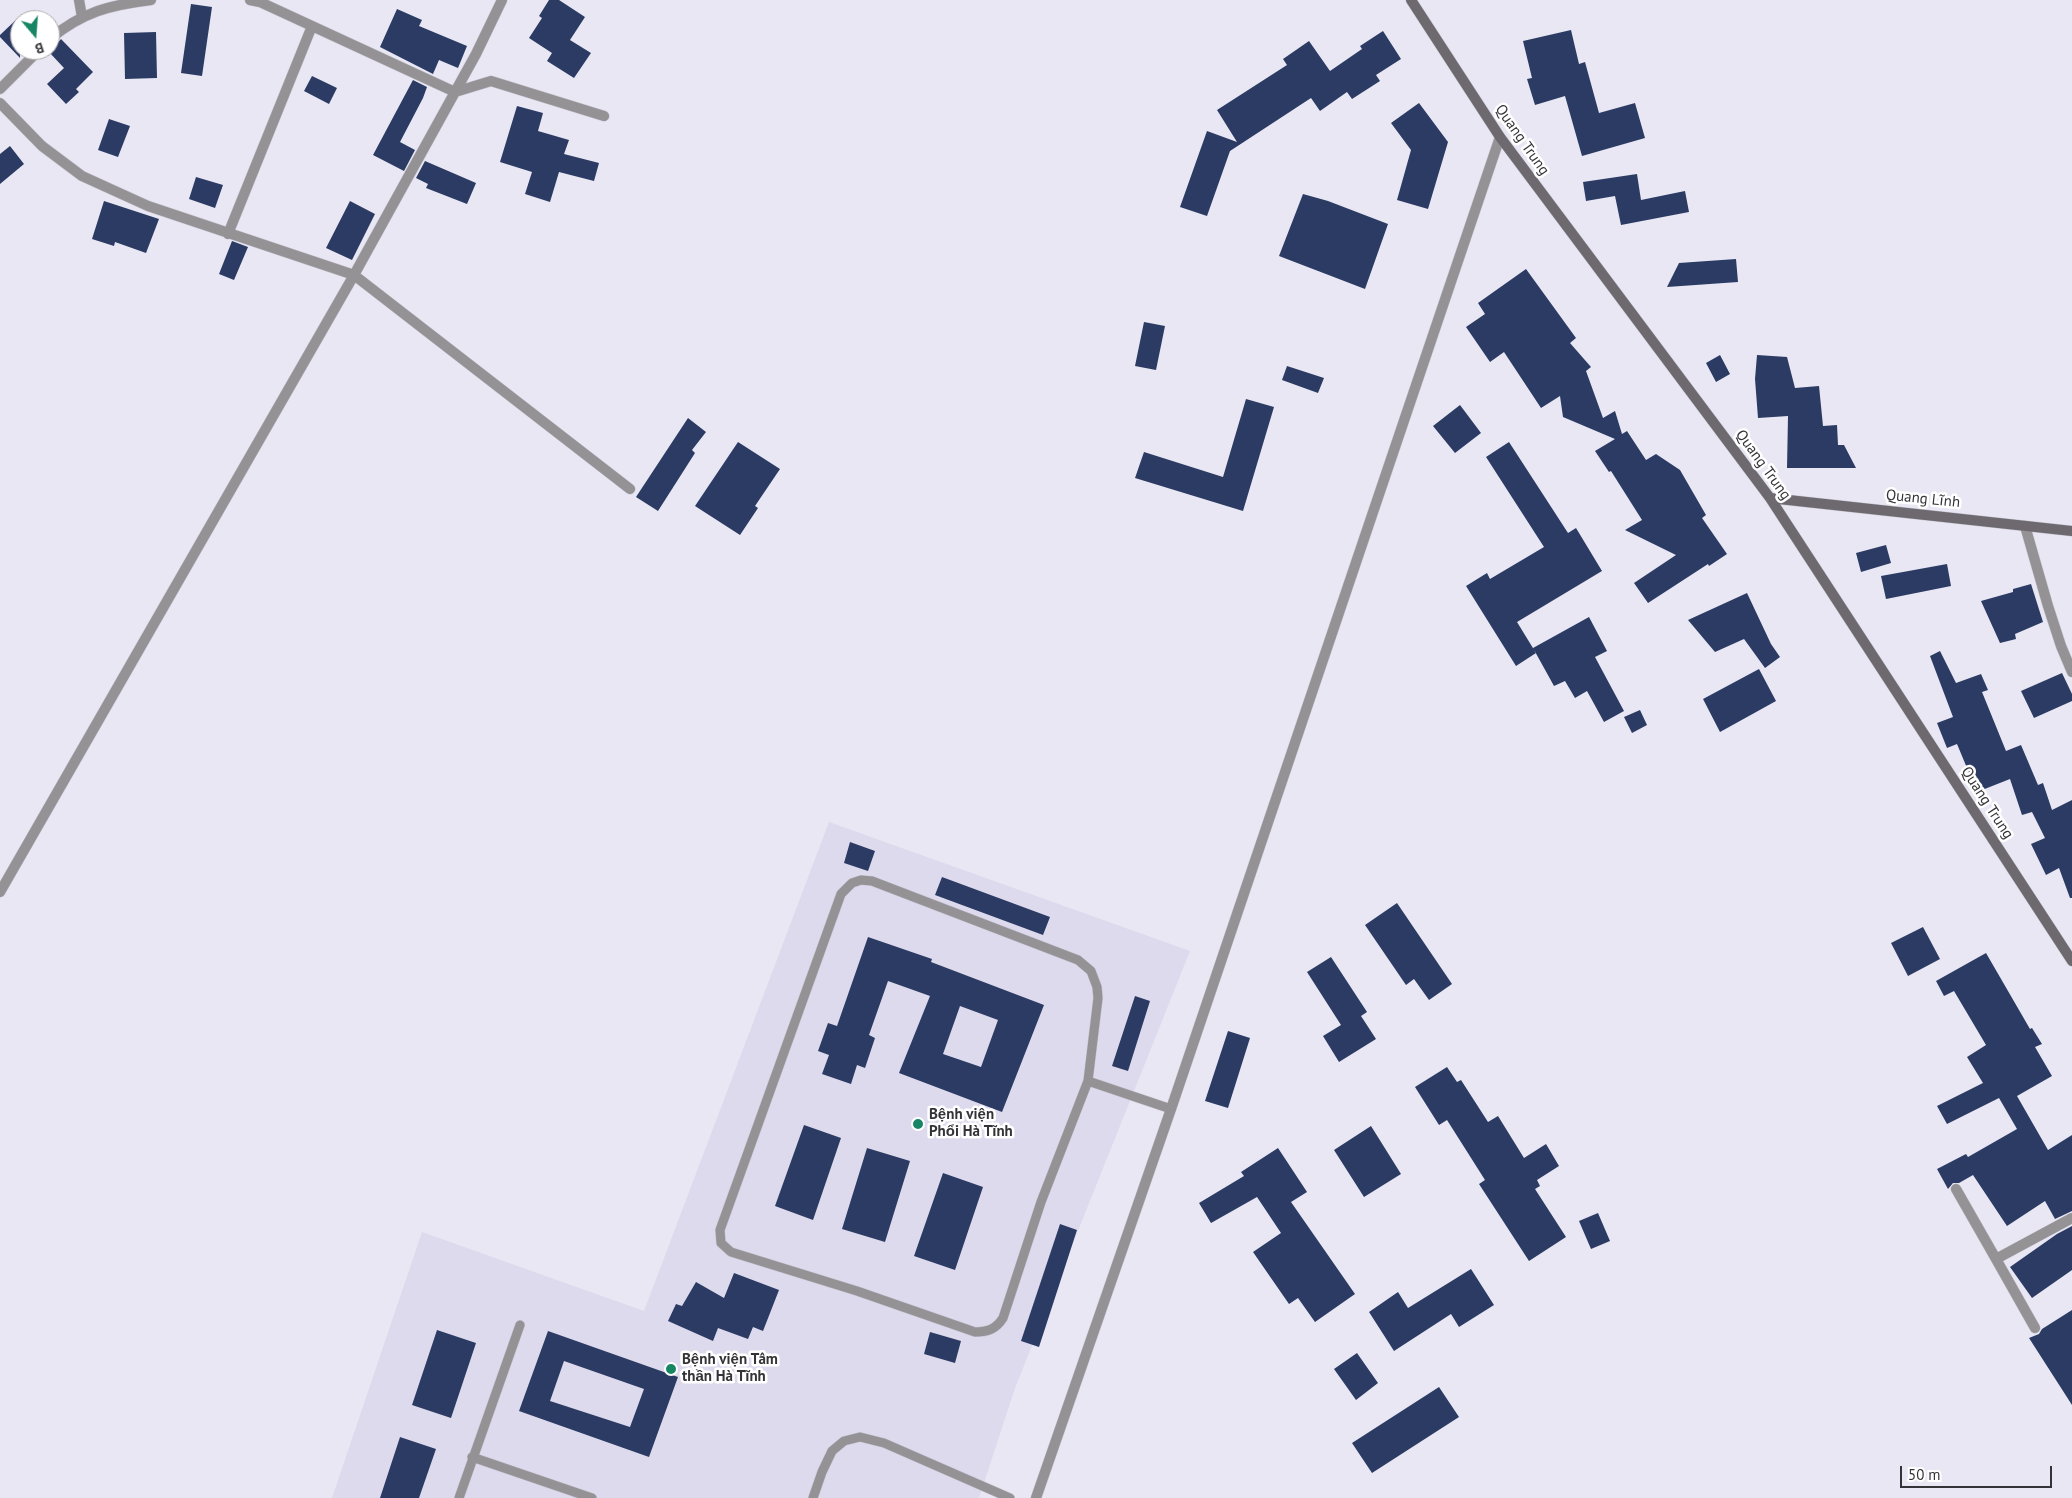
<!DOCTYPE html>
<html>
<head>
<meta charset="utf-8">
<style>
	body { margin:0 }
	#map { position:relative; width:2072px; height:1498px; overflow:hidden; background:#e8e7f3; font-family:"PT Sans",sans-serif }
	canvas { display:block }
	.north { position:absolute; left:10px; top:10px; width:50px; height:50px; box-sizing:border-box; background:#fff; border:1px solid #aeaeaf; border-radius:50%; rotate:162deg; font-size:14px; font-weight:700; line-height:20px; text-align:center; color:#343438 }
	.north::after { content:''; display:block; margin:auto; width:18px; height:22px; background:#188664; clip-path:polygon(50% 0,100% 100%,50% 72%,0 100%) }
	.scale { position:absolute; left:1900px; top:1466px; width:152px; height:22px; box-sizing:border-box; border:2px solid #343438; border-top:0; padding-left:6px; font-size:15px; line-height:18px; white-space:nowrap; color:#343438; -webkit-text-stroke:4px #fff; paint-order:stroke }
</style>
</head>
<body>
<div id="map">
<canvas width="2072" height="1498"></canvas>
<div class="north">B</div>
<div class="scale">50 m</div>
</div>
<script>
const ctx = document.querySelector('canvas').getContext('2d');
ctx.lineJoin = 'round';
function paint(path, color) { ctx.fillStyle = color; ctx.fill(path, 'evenodd'); }
function strokePath(path, color, width, dash) { ctx.strokeStyle = color; ctx.lineWidth = width; ctx.lineCap = dash ? 'butt' : 'round'; ctx.setLineDash(dash || []); ctx.stroke(path); }
function drawText(font, color, halo, rows, align = 'center') {
  ctx.font = font + ' "PT Sans",sans-serif'; ctx.lineWidth = 5; ctx.setLineDash([]); ctx.textBaseline = 'middle'; ctx.strokeStyle = halo; ctx.fillStyle = color; for (const [text, x, y, turn = 0] of rows) {
    ctx.save(); ctx.translate(x, y); ctx.rotate((+turn || 0) * Math.PI / 180); ctx.textAlign = isNaN(turn) ? turn : align; if (halo) ctx.strokeText(text, 0, 0); ctx.fillText(text, 0, 0); ctx.restore();
  }
}
const built = new Path2D(`
	M829,822l361,129 -175,437 -36,110h-647l90,-266 222,79z`);
const building = new Path2D(`
	M549,0h10l26,17 -15,23 21,13 -17,25 -27,-17 5,-8 -23,-15 13,-20 -3,-2z
	M191,4l21,3 -10,69 -21,-3z
	M397,9l25,11 -3,6 48,20 -9,22 -19,-8 -6,14 -53,-27z
	M20,16v42l-20,-21v-2z
	M1571,30l8,34 6,-2 14,51 36,-10 10,35 -63,18 -17,-60 -30,9 -8,-26 5,-1 -9,-37z
	M1383,31l18,28 -25,16 4,6 -28,18 -5,-7 -27,19 -9,-13 -81,53 -23,65 -27,-9 27,-76 30,11 -20,-32 70,-45 -4,-6 26,-18 21,30 32,-22 -2,-3z
	M156,32l1,46 -32,1 -1,-46z
	M61,39l32,33 -17,17 3,3 -13,12 -19,-20 17,-16 -15,-16z
	M312,76l25,12 -8,16 -25,-13z
	M413,80l14,7 -4,11 -23,44 15,8 -11,21 -31,-16z
	M1419,103l29,39 -20,67 -31,-9 14,-50 -20,-27z
	M517,106l26,7 -5,18 31,9 -5,14 35,9 -5,18 -35,-9 -9,30 -25,-8 7,-22 -32,-10z
	M109,119l21,7 -12,31 -20,-7z
	M10,146l14,18 -24,20v-30z
	M425,161l51,22 -9,21 -41,-16 2,-4 -12,-6z
	M1637,174l4,26 44,-9 4,21 -68,13 -6,-29 -29,5 -3,-19z
	M196,177l27,8 -8,23 -26,-9z
	M1303,194l25,7 60,23 -23,65 -86,-33z
	M104,201l55,18 -13,34 -31,-11 -1,4 -22,-7z
	M350,201l25,13 -23,46 -26,-12z
	M232,241l16,6 -14,33 -15,-6z
	M1736,259l2,23 -71,5 12,-24z
	M1526,269l50,69 -6,5 21,24 -5,4 17,47 12,-7 7,23 5,-3 19,29 10,-6 24,16 26,45 -4,3 25,36 -18,12 -1,-2 -60,39 -14,-20 42,-28 -51,-25 17,-10 -31,-49 -2,1 -14,-21 20,-12 -52,-22 -3,-21 -19,12 -37,-56 -14,10 -24,-35 19,-13 -7,-11z
	M1144,322l21,4 -9,44 -21,-4z
	M1720,355l10,19 -14,8 -10,-19z
	M1757,355l30,2 8,31 24,-2 4,40 14,-1 1,20h6l12,23h-69l1,-52 -30,2 -3,-39z
	M1287,366l37,12 -6,15 -36,-13z
	M1246,399l28,8 -31,104 -108,-33 9,-26 79,25z
	M1460,405l21,28 -26,20 -22,-27z
	M688,418l18,14 -14,18 3,3 -37,58 -22,-14z
	M738,442l42,27 -25,37 3,2 -18,27 -45,-29z
	M1509,442l59,91 8,-5 26,43 -85,51 19,31 -20,13 -50,-80 21,-13 3,6 54,-32 -58,-90z
	M1886,545l5,18 -30,9 -5,-19z
	M1947,564l4,22 -65,13 -5,-23z
	M2031,584l12,38 -28,12 1,5 -16,4 -19,-42 32,-9v-3z
	M1747,593l24,51 9,13 -15,11 -21,-29 -29,13 -27,-32z
	M1589,617l18,34 -12,6 29,54 -20,11 -17,-31 -12,7 -10,-17 -11,5 -21,-38z
	M1940,651l16,32 25,-9 7,16 -6,2 24,59 15,-6 17,40 5,-2 9,27 20,-10v98h-2l-11,-30 -13,7 -15,-31 14,-6 -13,-26 -10,3 -12,-36 -33,13 -20,-48 -10,4 -10,-25 16,-6 -23,-61z
	M1759,669l17,32 -56,31 -17,-33z
	M2062,673l10,21v7l-38,17 -13,-27z
	M1640,710l7,15 -15,8 -8,-16z
	M850,842l25,9 -7,20 -24,-8z
	M942,877l108,40 -7,18 -108,-40z
	M1397,903l55,81 -23,16 -15,-21 -8,6 -41,-60z
	M1923,927l17,32 -32,17 -17,-33z
	M868,937l64,22 -1,3 113,43 -42,107 -103,-39 31,-77 -42,-15 -19,54 6,3 -10,30 -8,-3 -6,19 -29,-10 7,-19 -11,-4 10,-28 9,3zM960,1006l38,14 -17,47 -38,-13z
	M1986,953l44,76 2,-1 10,16 -7,3 17,29 -35,20 31,54 24,-15v76l-17,8 -10,-18 -38,25 -34,-51 -14,8h-6l-5,6 -11,-20 29,-15 2,3 49,-28 -18,-31 -52,26 -10,-18 46,-23 -16,-26 19,-12 -32,-54 -10,5 -8,-15z
	M1331,957l36,55 -6,4 15,23 -37,23 -16,-26 18,-11 -34,-53z
	M1135,996l15,5 -22,70 -16,-5z
	M1228,1031l22,7 -22,70 -23,-7z
	M1447,1067l10,15 4,-2 27,42 10,-6 26,42 22,-14 13,22 -22,14 3,6 -5,3 31,48 -37,24 -50,-77 6,-4 -38,-60 -8,5 -24,-38z
	M804,1125l37,13 -28,82 -38,-14z
	M1371,1126l30,48 -37,23 -30,-47z
	M867,1148l43,13 -25,81 -43,-13z
	M1278,1148l29,44 -16,10 64,92 -40,28 -17,-24 -9,6 -36,-52 28,-19 -24,-36 -46,26 -12,-20 45,-27 -3,-4z
	M943,1173l40,14 -28,83 -41,-14z
	M1598,1213l12,28 -19,8 -12,-28z
	M1060,1224l17,6 -38,117 -18,-6z
	M2072,1226v44l-40,28 -22,-31 47,-33z
	M1471,1269l23,36 -35,22 -8,-13 -57,37 -25,-39 29,-20 10,16z
	M734,1273l45,17 -16,41 -10,-4 -5,12 -30,-11 -5,13 -45,-20 8,-17 6,2 14,-24 28,16z
	M2072,1310v95l-43,-67 10,-4 3,-5z
	M437,1330l39,13 -25,75 -39,-13z
	M548,1331l130,46 -29,80 -130,-46zM564,1361l80,28 -14,38 -80,-26z
	M930,1332l31,9 -6,22 -31,-9z
	M1357,1353l21,30 -22,17 -22,-31z
	M1439,1387l20,30 -87,56 -20,-30z
	M400,1437l36,12 -17,49h-39z`);
const lane = new Path2D(`
	M861,880l11,1 206,79 13,11 6,16 1,11 -10,83 -47,121 -38,116c-7,11 -15,14 -28,14l-118,-41 -126,-39 -10,-9 -1,-13 121,-336 11,-11z
	M1088,1081l83,28
	M472,1457l120,41
	M459,1498l61,-173
	M813,1498l9,-26 10,-21 12,-10 16,-4 24,6 126,55`);
const street = new Path2D(`
	M79,0l3,17
	M250,0l10,2 195,90 36,-11 113,35
	M50,39c32,-27 60,-34 101,-39
	M0,89l39,-39
	M0,103l42,43 40,30 66,30 206,69 276,214
	M228,234l84,-208
	M2025,526l23,80 13,40 11,26
	M0,892l354,-617 122,-221 26,-54
	M1956,1189l40,70 76,-41
	M1996,1259l39,69
	M1036,1498l135,-389 329,-972`);
const secondary = new Path2D(`
	M1411,0l89,137 270,361 302,463
	M1770,498l302,33`);
const markers = [
	[918,1124,6,"#188664"],
	[671,1369,6,"#188664"]
];
const streetNames = [
	["Quang Trung",1522,140,55],
	["Quang Trung",1763,465,54],
	["Quang Lĩnh",1923,499,6],
	["Quang Trung",1987,803,57]
];
const poiNames = [
	["Bệnh viện",929,1115],
	["Phổi Hà Tĩnh",929,1132],
	["Bệnh viện Tâm",682,1360],
	["thần Hà Tĩnh",682,1377]
];
paint(built, '#dddaed');
paint(building, '#2c3b63');
strokePath(lane, '#c4c3ce', 10);
strokePath(street, '#c4c3ce', 11);
strokePath(secondary, '#c4c3ce', 11);
strokePath(lane, '#959296', 9);
strokePath(street, '#959296', 10);
strokePath(secondary, '#6d696f', 10);
for (const [x, y, r, color] of markers) { const dot = new Path2D(); dot.arc(x, y, r, 0, 2 * Math.PI); ctx.fillStyle = color; ctx.fill(dot); strokePath(dot, '#fff', 2); }
drawText('15px', '#343438', '#fff', streetNames);
drawText('bold 15px', '#343438', '#fff', poiNames, 'left');
</script>
</body>
</html>
